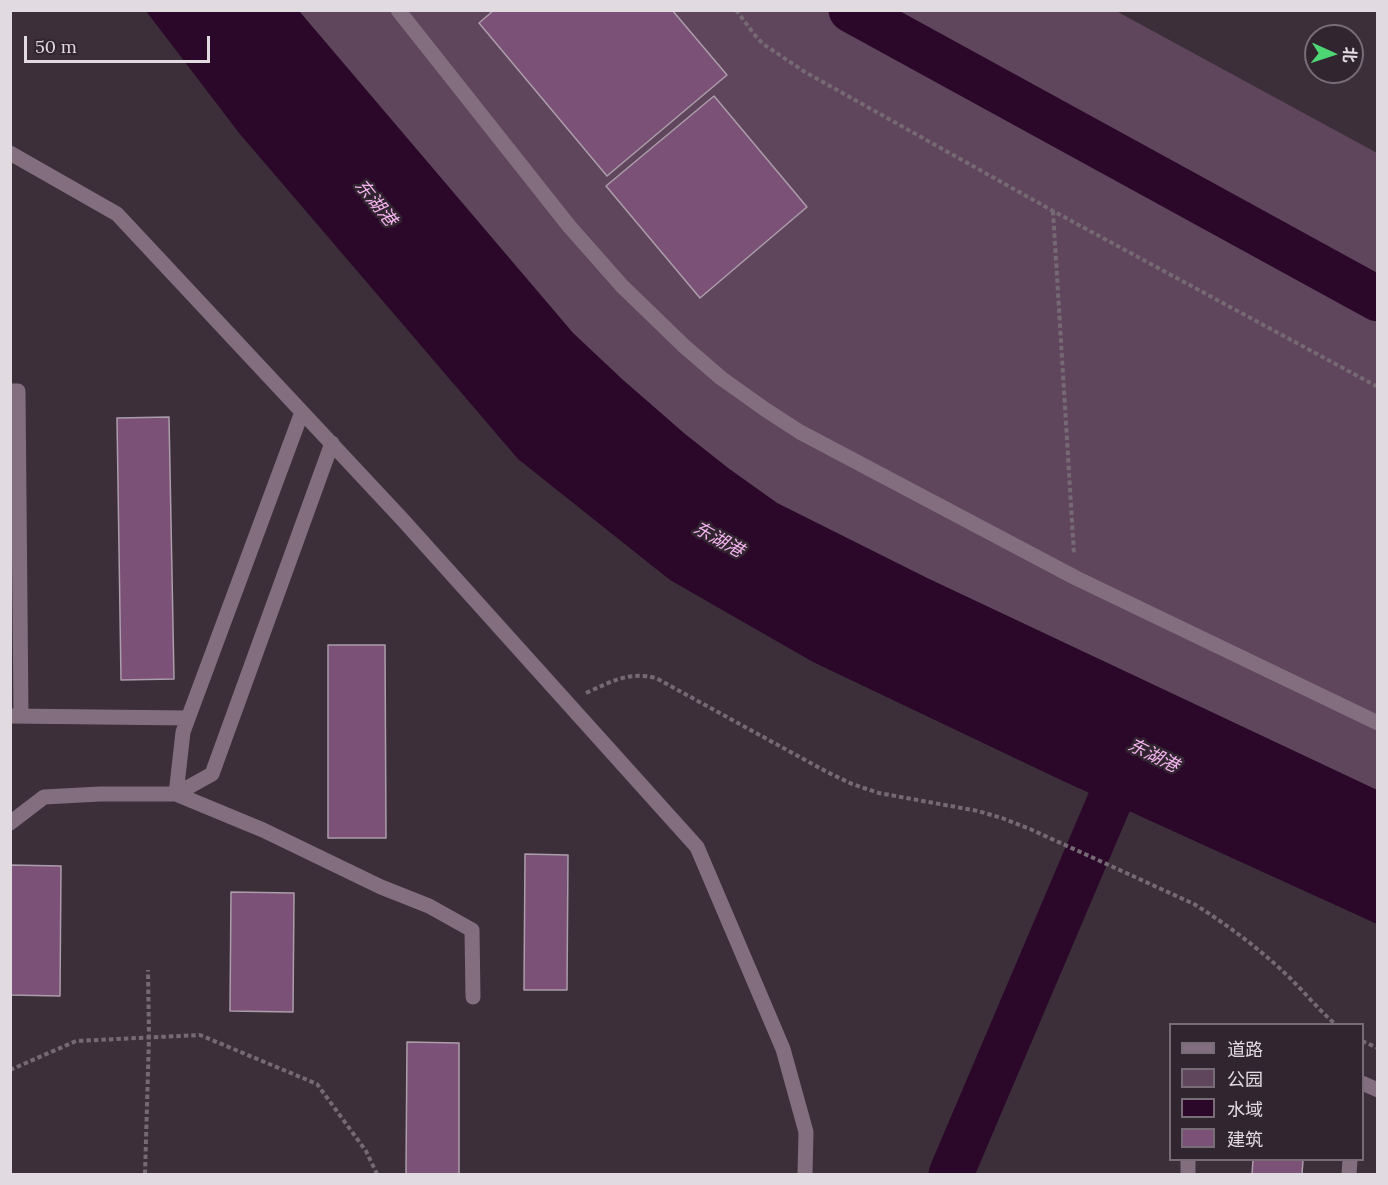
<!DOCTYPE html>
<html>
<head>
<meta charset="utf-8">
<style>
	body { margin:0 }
	#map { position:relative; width:1388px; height:1185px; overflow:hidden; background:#3c2f3a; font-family:Lora,"Noto Sans SC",serif }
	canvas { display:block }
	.frame { position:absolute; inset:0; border:12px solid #e2dae1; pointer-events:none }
	.legend { position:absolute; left:1169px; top:1023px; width:195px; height:138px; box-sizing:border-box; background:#312530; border:2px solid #786d77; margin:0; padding:8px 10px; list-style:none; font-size:18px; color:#e2dae1 }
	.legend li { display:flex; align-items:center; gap:12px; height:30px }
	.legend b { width:30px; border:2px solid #786d77 }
	.north { position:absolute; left:1304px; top:24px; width:60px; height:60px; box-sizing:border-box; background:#312530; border:2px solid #786d77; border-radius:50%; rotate:93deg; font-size:16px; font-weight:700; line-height:24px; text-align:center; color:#e2dae1 }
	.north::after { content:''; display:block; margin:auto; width:21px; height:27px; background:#4ed675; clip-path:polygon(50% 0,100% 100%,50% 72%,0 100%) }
	.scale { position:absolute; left:24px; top:36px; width:186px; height:27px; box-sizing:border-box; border:3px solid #e2dae1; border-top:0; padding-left:8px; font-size:18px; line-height:21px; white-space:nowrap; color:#e2dae1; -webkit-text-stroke:4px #312530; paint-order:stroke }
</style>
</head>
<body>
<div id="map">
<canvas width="1388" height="1185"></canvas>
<div class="frame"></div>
<ul class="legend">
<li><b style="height:8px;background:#826e7f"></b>道路</li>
<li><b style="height:16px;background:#5f465c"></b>公园</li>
<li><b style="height:16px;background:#2b082a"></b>水域</li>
<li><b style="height:16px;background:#7b5177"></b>建筑</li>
</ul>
<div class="north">北</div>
<div class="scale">50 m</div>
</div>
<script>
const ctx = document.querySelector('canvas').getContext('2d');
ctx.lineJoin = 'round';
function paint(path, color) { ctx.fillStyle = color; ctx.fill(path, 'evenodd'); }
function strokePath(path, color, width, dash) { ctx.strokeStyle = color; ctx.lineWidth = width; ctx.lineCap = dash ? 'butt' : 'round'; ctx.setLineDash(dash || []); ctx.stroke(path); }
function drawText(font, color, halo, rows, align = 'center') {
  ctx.font = font + ' Lora,"Noto Sans SC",serif'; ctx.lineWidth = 5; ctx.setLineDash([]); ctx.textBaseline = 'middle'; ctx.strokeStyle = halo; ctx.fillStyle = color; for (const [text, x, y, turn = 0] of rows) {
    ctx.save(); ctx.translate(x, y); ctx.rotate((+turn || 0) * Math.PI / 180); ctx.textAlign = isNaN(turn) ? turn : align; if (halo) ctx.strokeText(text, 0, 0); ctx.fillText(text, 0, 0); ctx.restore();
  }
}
const green = new Path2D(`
	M299,11h817l261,142v637l-450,-212 -150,-75 -49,-35 -43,-34 -62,-54 -50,-47z`);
const water = new Path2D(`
	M146,11h153l274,322 50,47 62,54 43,34 49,35 150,75 450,212v134l-314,-143 -250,-119 -143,-82 -152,-121 -279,-326z`);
const river = new Path2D(`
	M851,10l527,289
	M951,1174l182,-428`);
const building = new Path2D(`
	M494,10h178l55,65 -120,101 -128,-153z
	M714,96l93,111 -107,91 -94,-112z
	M169,417l5,262 -53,1 -4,-262z
	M328,645h57l1,193h-58z
	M525,854l43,1 -1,135h-43z
	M10,865l51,1 -1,130 -50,-1z
	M231,892l63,1 -1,119 -63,-1z
	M407,1042l52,1v131h-53z
	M1253,1160h50l-1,14h-50z`);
const path = new Path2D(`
	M736,10l18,24 9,10 42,28 248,139 325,176
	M1053,211l21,343
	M586,693c25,-11 42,-22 70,-15l171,94 25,12 27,9 99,18 24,7 28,11 164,75c34,21 67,46 96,74 15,15 29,32 45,46
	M1362,1041l16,7
	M10,1070l66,-29 124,-6 117,49 49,67 11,23
	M145,1174l4,-137 -1,-67`);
const minor = new Path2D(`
	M398,10l171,216 53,60 62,60 37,32 45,32 34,22 276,146 302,145
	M10,153l107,61 285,305 295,328 86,202 23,83 -1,42
	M10,391h8l3,325
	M302,412l-119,320 -7,62 36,-20 120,-331
	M10,716l178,2
	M10,823l34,-26 56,-3h76l87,36 118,57 48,19 43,24 1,67
	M1362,1083l16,7
	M1188,1160v14
	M1349,1174l1,-14`);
const waterNames = [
	["东湖港",375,203,51],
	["东湖港",718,540,29],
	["东湖港",1153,756,26]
];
paint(green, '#5f465c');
paint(water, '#2b082a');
strokePath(river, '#2b082a', 45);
paint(building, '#7b5177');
strokePath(building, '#ac9daa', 1.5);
strokePath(path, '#756973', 4, [4.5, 3]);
strokePath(minor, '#826e7f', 15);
drawText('italic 18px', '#f5b4ef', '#312530', waterNames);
</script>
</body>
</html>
